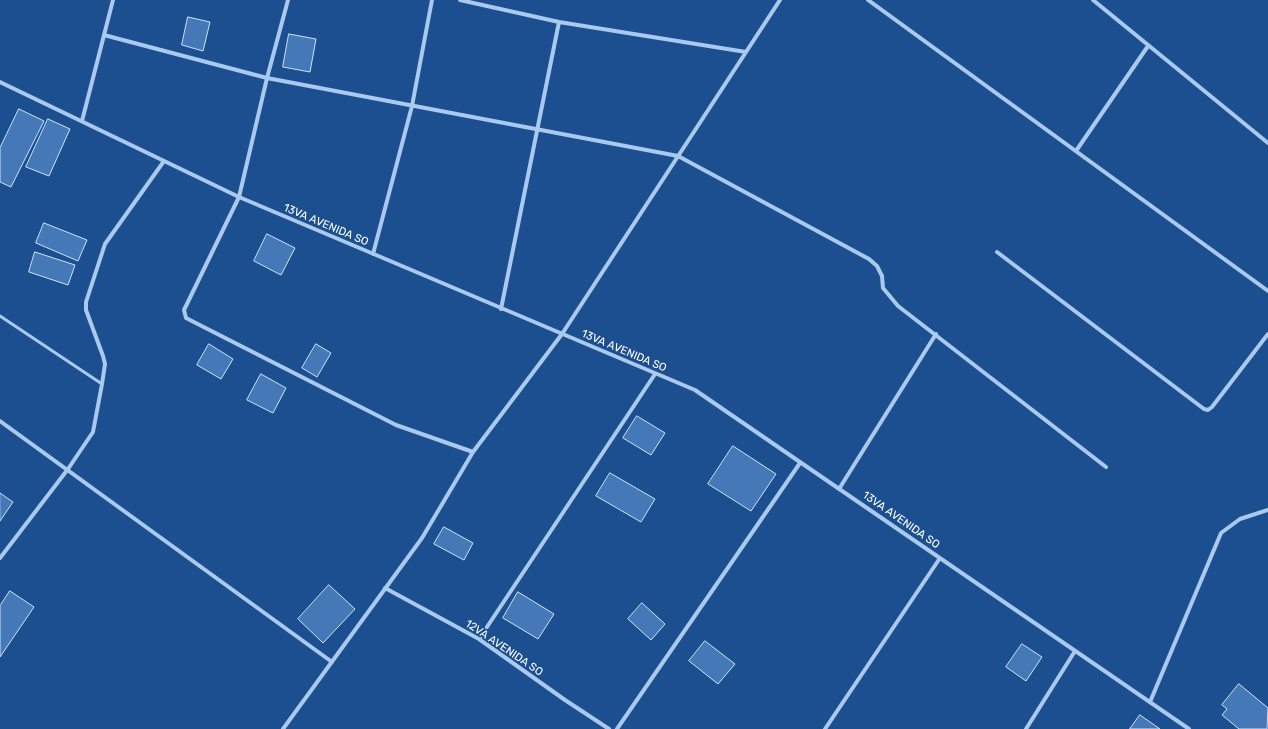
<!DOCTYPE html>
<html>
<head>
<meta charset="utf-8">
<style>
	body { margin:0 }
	canvas { display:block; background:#1b4f8f }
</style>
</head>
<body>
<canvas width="1268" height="729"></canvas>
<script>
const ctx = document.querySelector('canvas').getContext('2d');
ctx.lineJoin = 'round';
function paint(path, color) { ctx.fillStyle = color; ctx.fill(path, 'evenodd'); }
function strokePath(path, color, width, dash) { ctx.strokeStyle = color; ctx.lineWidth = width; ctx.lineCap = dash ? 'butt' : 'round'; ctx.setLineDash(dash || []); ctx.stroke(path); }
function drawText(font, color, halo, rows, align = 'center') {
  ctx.font = font + ' Rubik,sans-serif'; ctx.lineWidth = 3.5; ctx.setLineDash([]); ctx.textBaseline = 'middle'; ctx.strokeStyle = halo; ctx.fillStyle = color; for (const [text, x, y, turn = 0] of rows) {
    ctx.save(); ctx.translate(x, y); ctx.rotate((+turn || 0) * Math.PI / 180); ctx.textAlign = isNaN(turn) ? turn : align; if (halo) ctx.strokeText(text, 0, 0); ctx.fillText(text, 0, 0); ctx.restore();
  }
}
const building = new Path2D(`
	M188,17l22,5 -7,29 -21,-6z
	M289,34l27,5 -6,33 -27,-5z
	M19,109l25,12 -33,66 -11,-5v-34z
	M48,119l22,10 -21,47 -23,-9z
	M44,223l43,17 -9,21 -42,-18z
	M267,234l28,14 -14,27 -27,-14z
	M35,252l40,13 -7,20 -39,-13z
	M209,344l24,15 -12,20 -24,-14z
	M316,344l15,9 -14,24 -15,-9z
	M261,374l25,14 -13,25 -26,-13z
	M637,416l28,17 -14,22 -28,-17z
	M733,446l43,28 -25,37 -43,-27z
	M610,473l45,26 -14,23 -45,-26z
	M0,493l13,9 -13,19z
	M444,527l29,16 -9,17 -30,-16z
	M329,585l26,24 -32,34 -25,-24z
	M10,591l24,16 -34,50v-51z
	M518,592l36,22 -16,25 -35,-21z
	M642,603l23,21 -14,16 -23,-21z
	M705,641l30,23 -17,20 -29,-23z
	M1022,644l20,13 -16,24 -20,-14z
	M1239,684l29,24 -1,21h-28l-17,-14 5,-6 -5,-4z
	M1140,715l20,14h-30z`);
const service = new Path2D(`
	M0,316l102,68`);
const minor = new Path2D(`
	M288,0l-21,78 -28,119 -55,113 2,8 210,107 77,27
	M460,0l99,22 187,30
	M868,0l400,291
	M1093,0l175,143
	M104,35l163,43 411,78 191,103 8,7 5,10 1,12 15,18 208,161
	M0,82l239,115 456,193 494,339
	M82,121l31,-121
	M1076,151l72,-105
	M997,252l207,157 4,1 4,-3 56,-73
	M373,254l39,-148 20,-106
	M501,309l58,-287
	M0,421l332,241
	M839,489l97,-155
	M0,558l68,-89 25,-37 9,-48 3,-20 -2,-8 -17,-46v-8l19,-58 59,-83
	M385,588l94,51 86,61 44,29
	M479,639l176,-265
	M1150,702l71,-169 19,-14 28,-9
	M283,729l139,-191 51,-86 89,-118 218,-334
	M617,729l183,-266
	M825,729l115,-171
	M1026,729l49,-78`);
const streetNames = [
	["13VA AVENIDA SO",326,225,23],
	["13VA AVENIDA SO",624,351,23],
	["13VA AVENIDA SO",901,520,35],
	["12VA AVENIDA SO",504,648,34]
];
paint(building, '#4478b7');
strokePath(building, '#cfe3fa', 1);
strokePath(service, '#a9c9ee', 3);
strokePath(minor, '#a9c9ee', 4);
drawText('11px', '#fff', '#1b4f8f', streetNames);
</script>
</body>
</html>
